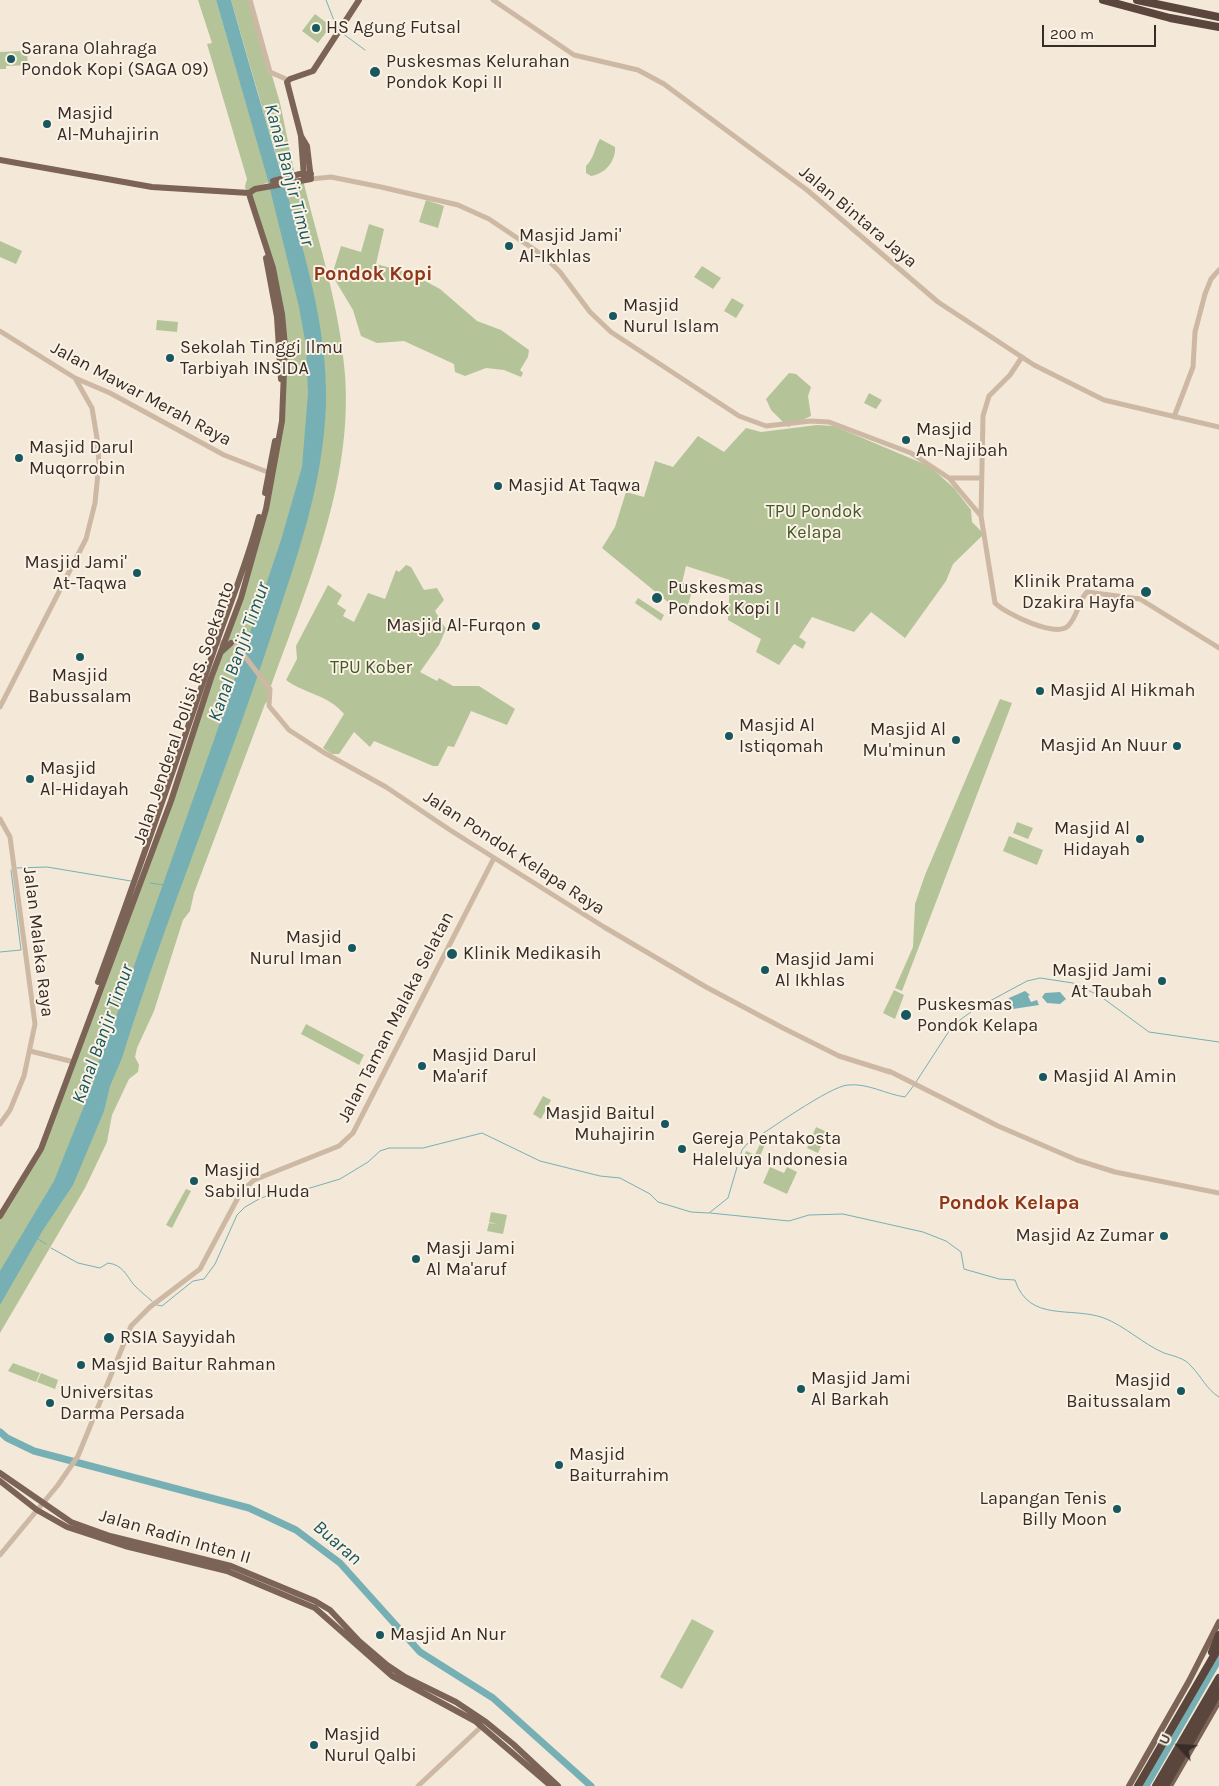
<!DOCTYPE html>
<html>
<head>
<meta charset="utf-8">
<style>
	body { margin:0 }
	#map { position:relative; width:1219px; height:1786px; overflow:hidden; background:#f4e8d9; font-family:Karla,sans-serif }
	canvas { display:block }
	.north { position:absolute; left:1154px; top:1721px; width:50px; height:50px; -webkit-text-stroke:4px #fbf2e6; paint-order:stroke; rotate:295deg; font-size:14px; font-weight:700; line-height:20px; text-align:center; color:#382c26 }
	.north::after { content:''; display:block; margin:auto; width:18px; height:22px; background:#382c26; clip-path:polygon(50% 0,100% 100%,50% 72%,0 100%) }
	.scale { position:absolute; left:1042px; top:25px; width:114px; height:22px; box-sizing:border-box; border:2px solid #382c26; border-top:0; padding-left:6px; font-size:15px; line-height:18px; white-space:nowrap; color:#382c26; -webkit-text-stroke:4px #fbf2e6; paint-order:stroke }
</style>
</head>
<body>
<div id="map">
<canvas width="1219" height="1786"></canvas>
<div class="north">U</div>
<div class="scale">200 m</div>
</div>
<script>
const ctx = document.querySelector('canvas').getContext('2d');
ctx.lineJoin = 'round';
function paint(path, color) { ctx.fillStyle = color; ctx.fill(path, 'evenodd'); }
function strokePath(path, color, width, dash) { ctx.strokeStyle = color; ctx.lineWidth = width; ctx.lineCap = dash ? 'butt' : 'round'; ctx.setLineDash(dash || []); ctx.stroke(path); }
function drawText(font, color, halo, rows, align = 'center') {
  ctx.font = font + ' Karla,sans-serif'; ctx.lineWidth = 4; ctx.setLineDash([]); ctx.textBaseline = 'middle'; ctx.strokeStyle = halo; ctx.fillStyle = color; for (const [text, x, y, turn = 0] of rows) {
    ctx.save(); ctx.translate(x, y); ctx.rotate((+turn || 0) * Math.PI / 180); ctx.textAlign = isNaN(turn) ? turn : align; if (halo) ctx.strokeText(text, 0, 0); ctx.fillText(text, 0, 0); ctx.restore();
  }
}
const green = new Path2D(`
	M198,0h18l53,182 -23,9 -1,-5 2,-7 -40,-135 5,-1z
	M231,0h19l30,103 15,72 -12,4z
	M315,14l16,12 -13,17 -16,-12z
	M22,51v2h5l1,12 -22,1v3h-6v-17z
	M600,139l15,8c1,14 -10,27 -24,29l-5,-3v-7c9,-9 8,-18 14,-27z
	M303,180c16,64 37,128 42,195 8,109 -39,213 -75,314v9l-5,6 -71,189 -4,18 -7,9 -29,91 -17,37 -2,9 4,8 -1,7 -9,7 -17,36 -5,27 -22,46 -85,145v-117l34,-55 137,-360 70,-203 23,-81 19,-109 -6,-118 -28,-97z
	M426,200l18,6 -6,22 -19,-6z
	M369,224l15,5 -8,35 34,9 30,16 37,32 24,9 28,20 -1,7 -8,13 3,3 -2,4 -17,-7 -18,-2 -21,8 -10,-4 -1,-8 -50,-23 -27,2 -16,-7 -8,-26 -21,-35 9,-29 20,6z
	M0,241l22,10 -6,13 -16,-7z
	M702,266l19,12 -8,11 -19,-12z
	M732,298l12,7 -8,13 -12,-7z
	M157,320l21,2 -1,10 -21,-2z
	M789,373l7,1 15,13 -3,9 3,20 -23,11 -17,-17 -5,-11z
	M869,393l13,7 -6,9 -12,-6z
	M817,425l17,1 95,40 25,22 17,22 1,12 12,12 -31,30 -7,17 -41,57 -34,-26 -17,20 -42,-15 -13,20 7,5 -3,7 -9,-5 -15,21 -23,-13 5,-13 -33,-19 2,-40 -44,-14 -4,17 12,1 -9,32 -83,-68 13,-21 11,-35 18,5 11,-36 18,6 25,-31 26,16 22,-24 15,4z
	M406,565l5,2 13,23 13,-2 7,12 -9,11 11,18 -7,16 -19,27 17,9 2,-3 14,8h26l36,23 -8,16 -36,-14 -17,36 -6,-1 -10,20h-5l-59,-25 -4,6 -16,-15 -15,22h-7l-9,-6 21,-34c-15,-19 -39,-20 -58,-34l11,-21 -1,-13 32,-61 14,10 -5,9 9,6 -3,6 11,6 14,-29 17,6 11,-29 3,2z
	M638,598l26,17 -3,6 -26,-18z
	M1000,699l12,4 -110,288 -7,-3 18,-41 2,-43 10,-29z
	M1017,822l16,6 -5,11 -15,-6z
	M1009,836l34,14 -6,15 -34,-14z
	M894,990l10,5 -9,24 -12,-6z
	M306,1024l58,31 -5,10 -58,-31z
	M543,1096l8,4 -10,19 -8,-5z
	M816,1127l11,5 -9,21 -11,-5z
	M770,1133l-13,30 -13,-6 2,-6 9,4 9,-20z
	M770,1167l14,6 3,-6 10,5 -10,22 -24,-11z
	M186,1189l5,2 -19,37 -6,-3z
	M491,1212l16,3 -4,19 -16,-3 2,-8 8,1 -8,-2z
	M13,1363l27,10 -4,9 -28,-11z
	M41,1373l17,7 -3,9 -18,-7z
	M692,1619l22,12 -32,58 -22,-12z`);
const water = new Path2D(`
	M216,0h15c16,57 33,114 49,170 22,75 48,155 46,234 -3,82 -28,149 -53,226 -47,144 -106,284 -151,428l-12,28 -6,25 -31,74 -30,45 -43,75v-34l54,-90 40,-100 1,-11 21,-53 99,-280 66,-197 21,-73 6,-74 -2,-47 -7,-39 -32,-130z
	M1025,991l5,4 -2,1 3,6 6,-2 2,5 -26,4 -6,-5 2,-6z
	M1060,992l6,7 -6,5 -13,-1 -5,-6 3,-4z`);
const stream = new Path2D(`
	M326,0l11,28
	M342,33l23,17
	M17,868l30,-1 84,14
	M150,883l14,2
	M0,952l21,-2 -10,-80
	M916,1082l37,-57 22,-16 52,-28 13,-3 33,5 27,13 49,36 70,10
	M710,1213l79,8 20,-6 34,-1 80,18 23,9 15,11 3,17 35,10 16,1c14,43 56,26 89,38 21,8 39,26 60,35 9,3 21,5 27,13 11,11 15,23 28,31
	M38,1239l8,5
	M51,1248l27,15 22,5 8,-5c15,2 18,12 26,22 6,6 12,11 18,16
	M157,1305l5,1 31,-25 11,-2 11,-15 22,-49 8,-8 14,-8 13,-5 38,-6 30,-9 28,-17 12,-11 9,-3h34l59,-15 58,28 60,15 20,2 30,16 8,8 33,10 18,1 19,-15 14,-48 5,-6c19,-12 83,-58 101,-59 20,-2 37,9 57,12l9,-12`);
const river = new Path2D(`
	M0,1432l7,6 27,13 215,57 47,22 44,33 80,89 73,46 98,88
	M1146,1786l73,-127`);
const minor = new Path2D(`
	M250,0l20,72 18,8
	M493,0l81,55 64,15 26,14 143,106 131,112 96,63 70,35 115,27
	M311,179l20,-2 50,10 77,18 31,14 55,37 16,16 30,40 21,20 128,84 27,10 45,-5 18,1 82,31 38,25 32,38
	M0,331l75,47 35,15 114,62 46,18
	M1022,357l-12,18 -21,21 -6,20 -2,100 14,87c11,11 61,35 73,23 10,-10 10,-25 19,-34l53,7 79,49
	M1174,417l19,-50 2,-35 10,-38 6,-15 8,-9
	M949,478h32
	M216,644l8,-2 12,3 34,44 -1,17 20,24 34,22 63,35 64,43 154,97 102,60 77,41 56,28 51,16
	M0,707l86,-168 9,-36 4,-40 -2,-25 -5,-30 -17,-30
	M0,819l10,18 25,187 -11,52 -14,34 -10,14
	M30,1051l40,10
	M889,1071l109,55 79,34 38,12 104,21
	M0,1555l58,-70 20,-29 53,-130 19,-19 50,-38 41,-77 13,-12 85,-34 14,-13 141,-275
	M418,1786l64,-60`);
const major = new Path2D(`
	M301,137l3,40
	M0,160l152,27 97,6
	M273,181l27,-7h11
	M250,197l-1,-4 6,-4 56,-10 -4,-33 -6,-10 -14,-54 3,-3 23,-8 46,-71
	M266,258l11,59 4,62
	M265,493l10,-52
	M221,652l10,-9
	M98,982c40,-109 78,-219 115,-329 15,-45 34,-89 46,-136
	M0,1216l41,-67 130,-348 40,-123 30,-80 25,-89 16,-88 3,-75 -3,-32 -9,-46 -23,-71
	M0,1473l71,49 39,14 121,30 84,35 15,9 29,31 28,24 18,12 51,25 30,20 27,22 45,42
	M0,1481l37,29 30,17 58,19 102,25 88,37 77,68 83,45 76,65
	M1129,1786l60,-105 30,-59
	M1170,1786l49,-85`);
const highway = new Path2D(`
	M1103,0l67,18 49,9
	M1137,0l82,17
	M1212,1652l7,-17
	M1138,1786l81,-139
	M1156,1786l63,-108
	M1165,1786l54,-95`);
const markers = [
	[316,28,5,"#18575d"],
	[11,59,5,"#18575d"],
	[375,72,6,"#18575d"],
	[47,124,5,"#18575d"],
	[509,246,5,"#18575d"],
	[613,316,5,"#18575d"],
	[170,358,5,"#18575d"],
	[906,440,5,"#18575d"],
	[19,458,5,"#18575d"],
	[498,486,5,"#18575d"],
	[137,573,5,"#18575d"],
	[1146,592,6,"#18575d"],
	[657,598,6,"#18575d"],
	[536,626,5,"#18575d"],
	[80,657,5,"#18575d"],
	[1040,691,5,"#18575d"],
	[729,736,5,"#18575d"],
	[956,740,5,"#18575d"],
	[1177,746,5,"#18575d"],
	[30,779,5,"#18575d"],
	[1140,839,5,"#18575d"],
	[352,948,5,"#18575d"],
	[452,954,6,"#18575d"],
	[765,970,5,"#18575d"],
	[1162,981,5,"#18575d"],
	[906,1015,6,"#18575d"],
	[422,1066,5,"#18575d"],
	[1043,1077,5,"#18575d"],
	[665,1124,5,"#18575d"],
	[682,1149,5,"#18575d"],
	[194,1181,5,"#18575d"],
	[1164,1236,5,"#18575d"],
	[416,1259,5,"#18575d"],
	[109,1338,6,"#18575d"],
	[81,1365,5,"#18575d"],
	[801,1389,5,"#18575d"],
	[1181,1391,5,"#18575d"],
	[50,1403,5,"#18575d"],
	[559,1465,5,"#18575d"],
	[1117,1509,5,"#18575d"],
	[380,1635,5,"#18575d"],
	[314,1745,5,"#18575d"]
];
const poiNames = [
	["HS Agung Futsal",326,28],
	["Sarana Olahraga",21,49],
	["Pondok Kopi (SAGA 09)",21,70],
	["Puskesmas Kelurahan",386,62],
	["Pondok Kopi II",386,83],
	["Masjid",57,114],
	["Al-Muhajirin",57,135],
	["Masjid Jami'",519,236],
	["Al-Ikhlas",519,257],
	["Masjid",623,306],
	["Nurul Islam",623,327],
	["Sekolah Tinggi Ilmu",180,348],
	["Tarbiyah INSIDA",180,369],
	["Masjid",916,430],
	["An-Najibah",916,451],
	["Masjid Darul",29,448],
	["Muqorrobin",29,469],
	["Masjid At Taqwa",508,486],
	["Masjid Jami'",127,563,"right"],
	["At-Taqwa",127,584,"right"],
	["Klinik Pratama",1135,582,"right"],
	["Dzakira Hayfa",1135,603,"right"],
	["Puskesmas",668,588],
	["Pondok Kopi I",668,609],
	["Masjid Al-Furqon",526,626,"right"],
	["Masjid",80,676,"center"],
	["Babussalam",80,697,"center"],
	["Masjid Al Hikmah",1050,691],
	["Masjid Al",739,726],
	["Istiqomah",739,747],
	["Masjid Al",946,730,"right"],
	["Mu'minun",946,751,"right"],
	["Masjid An Nuur",1167,746,"right"],
	["Masjid",40,769],
	["Al-Hidayah",40,790],
	["Masjid Al",1130,829,"right"],
	["Hidayah",1130,850,"right"],
	["Masjid",342,938,"right"],
	["Nurul Iman",342,959,"right"],
	["Klinik Medikasih",463,954],
	["Masjid Jami",775,960],
	["Al Ikhlas",775,981],
	["Masjid Jami",1152,971,"right"],
	["At Taubah",1152,992,"right"],
	["Puskesmas",917,1005],
	["Pondok Kelapa",917,1026],
	["Masjid Darul",432,1056],
	["Ma'arif",432,1077],
	["Masjid Al Amin",1053,1077],
	["Masjid Baitul",655,1114,"right"],
	["Muhajirin",655,1135,"right"],
	["Gereja Pentakosta",692,1139],
	["Haleluya Indonesia",692,1160],
	["Masjid",204,1171],
	["Sabilul Huda",204,1192],
	["Masjid Az Zumar",1154,1236,"right"],
	["Masji Jami",426,1249],
	["Al Ma'aruf",426,1270],
	["RSIA Sayyidah",120,1338],
	["Masjid Baitur Rahman",91,1365],
	["Masjid Jami",811,1379],
	["Al Barkah",811,1400],
	["Masjid",1171,1381,"right"],
	["Baitussalam",1171,1402,"right"],
	["Universitas",60,1393],
	["Darma Persada",60,1414],
	["Masjid",569,1455],
	["Baiturrahim",569,1476],
	["Lapangan Tenis",1107,1499,"right"],
	["Billy Moon",1107,1520,"right"],
	["Masjid An Nur",390,1635],
	["Masjid",324,1735],
	["Nurul Qalbi",324,1756]
];
const streetNames = [
	["Jalan Bintara Jaya",858,217,40],
	["Jalan Mawar Merah Raya",141,394,28],
	["Jalan Jenderal Polisi RS. Soekanto",184,713,-71],
	["Jalan Pondok Kelapa Raya",514,853,33],
	["Jalan Malaka Raya",38,942,83],
	["Jalan Taman Malaka Selatan",396,1017,-63],
	["Jalan Radin Inten II",175,1537,16]
];
const parkNames = [
	["TPU Pondok",814,512],
	["Kelapa",814,533],
	["TPU Kober",371,668]
];
const waterNames = [
	["Kanal Banjir Timur",289,175,75],
	["Kanal Banjir Timur",239,652,-70],
	["Kanal Banjir Timur",103,1034,-70],
	["Buaran",337,1543,41]
];
const quarterNames = [
	["Pondok Kopi",373,274],
	["Pondok Kelapa",1009,1203]
];
paint(green, '#b4c498');
paint(water, '#76b0b4');
strokePath(stream, '#76b0b4', 1);
strokePath(river, '#76b0b4', 7);
strokePath(minor, '#cdb8a4', 5);
strokePath(major, '#7b6356', 6);
strokePath(highway, '#5a463d', 8);
for (const [x, y, r, color] of markers) { const dot = new Path2D(); dot.arc(x, y, r, 0, 2 * Math.PI); ctx.fillStyle = color; ctx.fill(dot); strokePath(dot, '#fbf2e6', 2); }
drawText('18px', '#382c26', '#fbf2e6', poiNames, 'left');
drawText('18px', '#382c26', '#fbf2e6', streetNames);
drawText('18px', '#455928', '#fbf2e6', parkNames);
drawText('italic 19px', '#18575d', '#fbf2e6', waterNames);
drawText('bold 20px', '#8f3718', '#fbf2e6', quarterNames);
</script>
</body>
</html>
